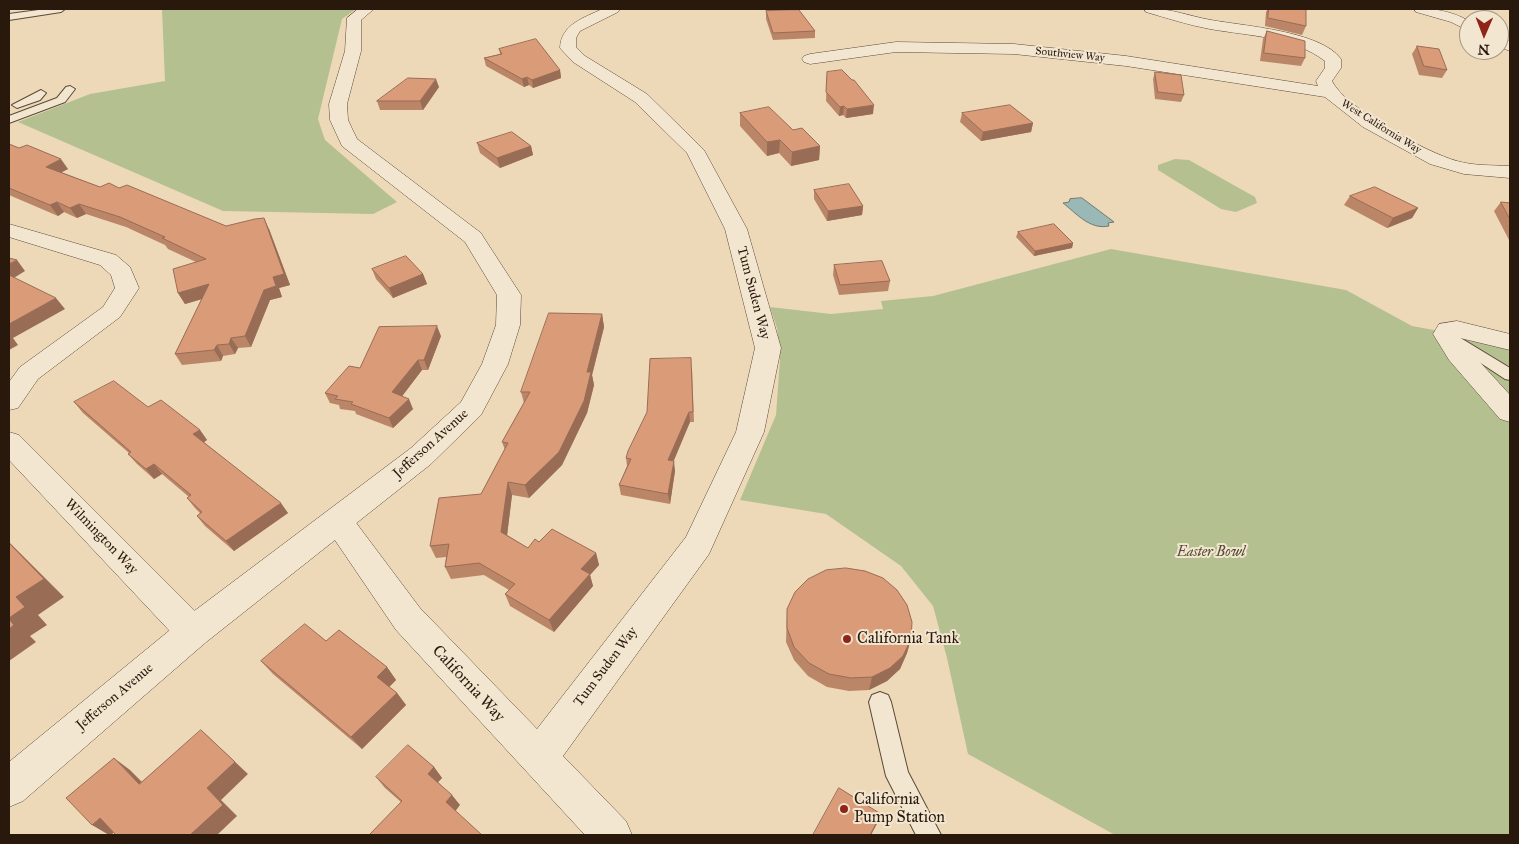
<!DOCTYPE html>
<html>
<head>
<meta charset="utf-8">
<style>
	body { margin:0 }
	#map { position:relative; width:1519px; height:844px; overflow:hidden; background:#edd9b8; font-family:"IM FELL Great Primer",serif }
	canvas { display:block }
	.frame { position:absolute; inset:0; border:10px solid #29190c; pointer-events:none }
	.north { position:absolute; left:1459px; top:10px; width:50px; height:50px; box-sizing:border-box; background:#f3e6d1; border:1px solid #a29482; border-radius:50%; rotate:181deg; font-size:14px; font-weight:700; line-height:20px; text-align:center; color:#29190c }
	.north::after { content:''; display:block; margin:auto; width:18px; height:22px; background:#8f2418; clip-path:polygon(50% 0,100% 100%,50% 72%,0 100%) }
</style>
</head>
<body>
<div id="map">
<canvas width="1519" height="844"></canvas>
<div class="frame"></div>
<div class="north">N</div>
</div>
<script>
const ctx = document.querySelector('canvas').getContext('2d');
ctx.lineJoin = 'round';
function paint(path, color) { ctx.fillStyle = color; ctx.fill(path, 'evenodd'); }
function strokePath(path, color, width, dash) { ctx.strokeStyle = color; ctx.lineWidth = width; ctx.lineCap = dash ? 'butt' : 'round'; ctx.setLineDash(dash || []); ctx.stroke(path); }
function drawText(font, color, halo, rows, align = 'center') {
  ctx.font = font + ' "IM FELL Great Primer",serif'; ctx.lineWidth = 4; ctx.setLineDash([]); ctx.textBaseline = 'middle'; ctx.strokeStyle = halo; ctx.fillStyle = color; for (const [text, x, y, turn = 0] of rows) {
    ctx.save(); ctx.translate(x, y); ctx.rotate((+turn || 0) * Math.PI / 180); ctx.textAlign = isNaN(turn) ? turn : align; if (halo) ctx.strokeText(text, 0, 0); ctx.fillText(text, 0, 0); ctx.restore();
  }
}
const green = new Path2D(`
	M162,9h194l-14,10 -24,100 7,21 72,62 -24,12 -150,-3 -205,-89 72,-28 75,-13z
	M1175,159l14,1 66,37 2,6 -21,9 -15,-3 -63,-39v-5z
	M1111,249l235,41 66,36 82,15 16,6v488h-395l-147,-81 -21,-96 -14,-52 -32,-40 -75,-52 -86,-14 36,-85 4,-56 -3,-31 -7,-21 61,7 52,-5 -2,-8 52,-5z`);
const water = new Path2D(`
	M1082,198l32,24 -6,1 1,3c-19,4 -32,-12 -46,-23l6,-1 1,-3z`);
const service = new Path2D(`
	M46,9h19l-4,3 -52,8v-6z
	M70,86l5,3 -10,13 -56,21v-7l48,-18 9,-11z
	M41,90l5,3 -6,7 -23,8 -5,-3z
	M1449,331l61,37v12l-5,-1 -61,-40 -2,-3 2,-3z
	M880,692l8,3 3,7 17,70 33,63h-25l-30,-59 -17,-74 3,-7z`);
const minor = new Path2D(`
	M602,9h18l-2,3 -38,19 -4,7v9l9,9 62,38 57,56 43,79 34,119 -17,84 -55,122 -146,202 63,65 6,14h-47l-189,-205 -74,-109 4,-9 11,-3 11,3 72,96 117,121 149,-192 50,-105 19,-84 -30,-119 -38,-76 -52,-51 -62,-40 -13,-14c1,-24 24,-30 42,-39z
	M1144,9c24,-2 44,7 67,11 33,6 110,11 130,39v9l-9,13c13,27 95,72 125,80 17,5 36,4 53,5v12l-46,-4 -34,-10 -67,-37 -38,-30 -199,-31 -112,-12 -118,-2 -86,12 -6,-2 -2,-3 2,-3 6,-2 86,-12 118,2 112,12 192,30 -2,-5 9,-13v-7c-33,-25 -76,-25 -115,-32 -22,-4 -43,-11 -64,-17z
	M1414,9c19,-1 38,2 55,12v10l-18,-9 -35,-10z
	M1499,37l11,4v10l-11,-4z
	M9,224l107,31 14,12 9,21 -19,29 -82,62 -20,29 -9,2v-28l11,-15 83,-60 12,-19 -4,-13 -11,-10 -91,-28z
	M1457,321l53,13v16l-50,-12 7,10 43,47v27l-10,-3 -51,-59 -16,-26 6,-10z
	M9,432l10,3 186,186 5,11 -5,11 -12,4 -12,-4 -172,-183z`);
const tertiary = new Path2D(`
	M358,9h16l-13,11v31l-14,53 1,16 9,19 124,94 3,5 37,57 -1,30 -12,39 -27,51 -50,49 -226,179 -182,158 -14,6v-45l172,-141 230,-173 50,-46 21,-38 14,-39 1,-30 -32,-53 -123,-96 -12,-26 -1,-16 16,-53 2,-33z`);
const wall = new Path2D(`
	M1268,9h38v17l-4,9 -37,-9 1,-14z
	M766,11l49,20v7l-42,2 -7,-21z
	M1267,31l38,27 -4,8 -41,-5 3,-22z
	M1417,46l30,24 -5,8 -23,-3 -7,-21z
	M499,49l61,21 1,8 -28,10 -4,-3 -5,2 -38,-21 -2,-8 16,-4z
	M827,72l46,42 -27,4 -3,-3 -4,1 -13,-15z
	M1155,72l29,23 -3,7 -26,-3 -2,-20z
	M439,87l-16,23h-43l-3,-9z
	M740,113l53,17 27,16 -1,14 -28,6 -12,-13 -12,3 -27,-30z
	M962,113l71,10 -2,9 -50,9 -21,-19z
	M477,143l54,3 2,9 -33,13 -20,-15z
	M9,144l59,25 -7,3 39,15 19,1 107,38 43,3 21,56 -11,3 3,9 -12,3 -19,47 -13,1 -3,6 -12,2 -2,5 -39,4 -7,-11 27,-55 -17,5 -7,-11 18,-31 -28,-13 -3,-4 -39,-18 -40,-13 -9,4 -13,-6 -6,4 -49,-21z
	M814,190l49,16 -1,9 -35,6 -13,-22z
	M1350,196l68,12 -6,10 -25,10 -43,-23z
	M1501,202l9,1v37h-1l-15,-29z
	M1018,232l55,11 -1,5 -38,8 -18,-19z
	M834,265l56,16 -2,10 -49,4 -6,-20z
	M372,269l51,5 4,10 -34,14 -17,-19z
	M602,314l2,13 -12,48 2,10 -7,28 -25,52 -33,33 -17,-3 -5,40 21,13 11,-6 57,11 3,12 -9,10 3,11 -39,46 -44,-26 -5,-12 4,-4 -25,-15 -33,4 -6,-12 1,-10 -10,1 -6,-12 51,-52 24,-44 -3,-8 22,-39 -3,-11z
	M441,336l-13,34h-6l-20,26 11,13 -20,19 -37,-14 -1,-3 -15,-2 -1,-4 -9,-2 -5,-10 35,-25z
	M692,368l2,54h-4l-17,39 2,10 -5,33 -49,-9 -2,-10 8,-19 -1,-8z
	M74,402l74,5 52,23 7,10 -3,2 84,71 -54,38 -29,-25 -8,-10 3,-3 -5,-5 -8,-10 2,-1 -27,-23 -8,5 -17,-15 -9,-10 1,-1 -46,-40z
	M787,609l124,30 -4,14 -7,16 -13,12 -18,9 -20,1 -22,-4 -19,-11 -14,-16 -8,-18z
	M326,641l61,26 9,13 -7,7 8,6 9,12 -44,44 -89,-75 -12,-13z
	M434,767l8,11 -4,4 22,23 -59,-3 -16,-14 -9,-11z`);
const shadedWall = new Path2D(`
	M560,70l1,8 -28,10 -1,-8z
	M527,77l2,8 -5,2 -2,-8z
	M436,79l3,8 -16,23 -3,-9z
	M874,105l-1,9 -27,4 1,-9z
	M844,106l-1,9 -4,1 1,-9z
	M1033,123l-2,9 -50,9 2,-9z
	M780,140l-1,13 -12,3v-14z
	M531,146l2,9 -33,13 -3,-10z
	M820,146l-1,14 -28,6 1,-14z
	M61,159l7,10 -15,8 -7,-10z
	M57,202l7,10 -6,4 -8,-11z
	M79,204l7,10 -9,4 -7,-10z
	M863,206l-1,9 -35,6 1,-10z
	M1418,208l-6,10 -25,10 6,-10z
	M264,218l5,11 21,56 -11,3 3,9 -12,3 -19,47 -6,-11 19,-46 9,-13z
	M1073,243l-1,5 -38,8 1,-5z
	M17,260l8,11 -16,10v-17z
	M423,274l4,10 -34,14 -4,-10z
	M209,284l7,11 -31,9 -7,-11z
	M56,298l9,11 -52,29 5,7 -9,5v-26z
	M602,314l2,13 -12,48 2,10 -7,28 -25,52 -33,33 -4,-13 62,-113z
	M437,326l4,10 -13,34 -4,-10z
	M231,338l7,10 -3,6 -6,-10z
	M217,345l6,11 -2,5 -7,-11z
	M418,360l4,10 -25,33 -5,-11z
	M409,399l4,10 -20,19 -4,-10z
	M689,412l1,10 -20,48 -2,-10z
	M200,430l7,10 -6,4 -8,-10z
	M674,461l1,10 -5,33 -2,-10z
	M154,464l8,10 -8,5 -8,-10z
	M508,482l4,13 -6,49 -5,-12z
	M281,503l7,10 -54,38 -8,-10z
	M9,542l55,55 -26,18 9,10 -17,11 6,6 -27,19v-43l7,-21z
	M596,553l3,12 -9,10 3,11 -39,46 -5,-12 32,-51z
	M911,639l-4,14 -7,16 -13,12 -18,9 3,-13z
	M387,667l9,13 -10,10 -9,-13z
	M397,693l9,12 -44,44 -11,-12z
	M201,730l47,44 -27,26 16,16 -20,19h-27l17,-47z
	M114,758l16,12 25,25 -16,-11z
	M434,767l8,11 -6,6 -8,-10z
	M452,795l8,10 -6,8 -8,-11z
	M881,814l-3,8 -7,13h-1z
	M100,818l18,11 -7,6h-2l-17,-10z`);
const building = new Path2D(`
	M1269,9h37v17l-38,-8z
	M799,10l16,21 -42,2 -7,-22z
	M1267,31l38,10v17l-41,-5z
	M536,39l24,31 -28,10 -5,-3 -5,2 -38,-21 18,-4 -3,-5z
	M1417,46l22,3 8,21 -23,-4z
	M842,70l10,10h2l20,25 -27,4 -3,-3 -4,1 -14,-15 1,-20z
	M1155,72l26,3 3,20 -26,-3z
	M408,78l28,1 -16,22h-43z
	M1010,105l23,18 -50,9 -21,-19z
	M769,107l24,23 9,-2 18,18 -28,6 -12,-12 -13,2 -27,-29z
	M512,132l19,14 -34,12 -20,-15z
	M9,144l10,4 8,-3 34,14 -15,8 54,20 9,-4 10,5 8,-3 99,41 29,-7 9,-1 20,56 -11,3 3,9 -12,4 -19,46 -14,2 -2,6 -12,1 -3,5 -39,4 34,-70 -31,9 -5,-24 33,-10 -44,-21 3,-1 -45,-20 -41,-13 -9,4 -13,-6 -7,3 -41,-17z
	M849,184l14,22 -35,5 -14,-21z
	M1375,187l43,21 -25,10 -43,-22z
	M1501,202l9,1v16z
	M1054,224l19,19 -38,8 -17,-19z
	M406,256l17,18 -34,14 -17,-19z
	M9,258l8,2 -8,4z
	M882,261l8,20 -50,4 -6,-20z
	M9,275l47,23 -47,26z
	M549,313l53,1 -15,58h4l-7,29 -25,51 -34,33 -17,-3 -7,50 27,16 7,-9 4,3 13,-13 44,24 -15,16 9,5 -41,46 -44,-26 10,-10 -36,-21 -34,4 4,-23 -19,2 9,-48 42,-4 27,-51 -6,-1 28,-50h-9z
	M437,326l-13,34h-6l-26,32 17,7 -20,19 -38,-14 2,-2 -18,-3 3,-3 -13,-3 24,-27 11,2 19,-41z
	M691,358l2,54h-4l-21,48 6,1 -6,33 -49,-9 12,-26 -5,-1 2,-7 19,-39 3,-53z
	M114,381l34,26 13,-7 39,30 -7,4 88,69 -55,38 -29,-25 5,-4 -15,-14 4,-3 -37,-31 -8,5 -18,-15 3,-2 -57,-50z
	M9,543l35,36 -28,18 9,10 -16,11z
	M846,568l19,3 18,7 14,12 10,15 5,17 -1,17 -8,17 -13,12 -18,9 -21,1 -22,-4 -20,-11 -15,-16 -7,-19v-19l8,-17 13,-13 18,-9z
	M9,619l5,6 -5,4z
	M305,624l21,17 13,-11 48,37 -10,10 20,16 -46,44 -90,-76z
	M201,730l34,32 -28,26 16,17 -33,30h-74l-16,-17 -8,7 -26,-27 48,-40 25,26z
	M408,745l26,22 -6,7 24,21 -6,7 36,33h-113l33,-34 -26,-24z
	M839,788l42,26 -11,21h-57z`);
const markers = [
	[847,639,5,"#8f2418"],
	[844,809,5,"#8f2418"]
];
const farStreetnames = [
	["Southview Way",1070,55,6],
	["West California Way",1381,127,32]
];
const streetNames = [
	["Tum Suden Way",753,293,75],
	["Jefferson Avenue",431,444,-42],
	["Wilmington Way",101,537,46],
	["Tum Suden Way",606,667,-53],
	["Jefferson Avenue",115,697,-40]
];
const parkNames = [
	["Easter Bowl",1211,553]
];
const nearPoinames = [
	["California Tank",857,639],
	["California",854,800],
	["Pump Station",854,818]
];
const nearStreetnames = [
	["California Way",468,684,47]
];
paint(green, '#b5c091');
paint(water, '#9ab9b6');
strokePath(water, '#6d7972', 1);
strokePath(service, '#5a4937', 2);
strokePath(minor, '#5a4937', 1);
strokePath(tertiary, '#5a4937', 1);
paint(service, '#f3e6d1');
paint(minor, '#f3e6d1');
paint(tertiary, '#f3e6d1');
paint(wall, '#bb8568');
paint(shadedWall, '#996c55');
paint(building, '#da9b79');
strokePath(building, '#996c55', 1);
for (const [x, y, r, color] of markers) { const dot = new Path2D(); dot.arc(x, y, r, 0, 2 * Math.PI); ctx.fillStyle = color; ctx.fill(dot); strokePath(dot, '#f3e6d1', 2); }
drawText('11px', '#29190c', '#f3e6d1', farStreetnames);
drawText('14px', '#29190c', '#f3e6d1', streetNames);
drawText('italic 14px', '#534b34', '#f3e6d1', parkNames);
drawText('16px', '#29190c', '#f3e6d1', nearPoinames, 'left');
drawText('16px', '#29190c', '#f3e6d1', nearStreetnames);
</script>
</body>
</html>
